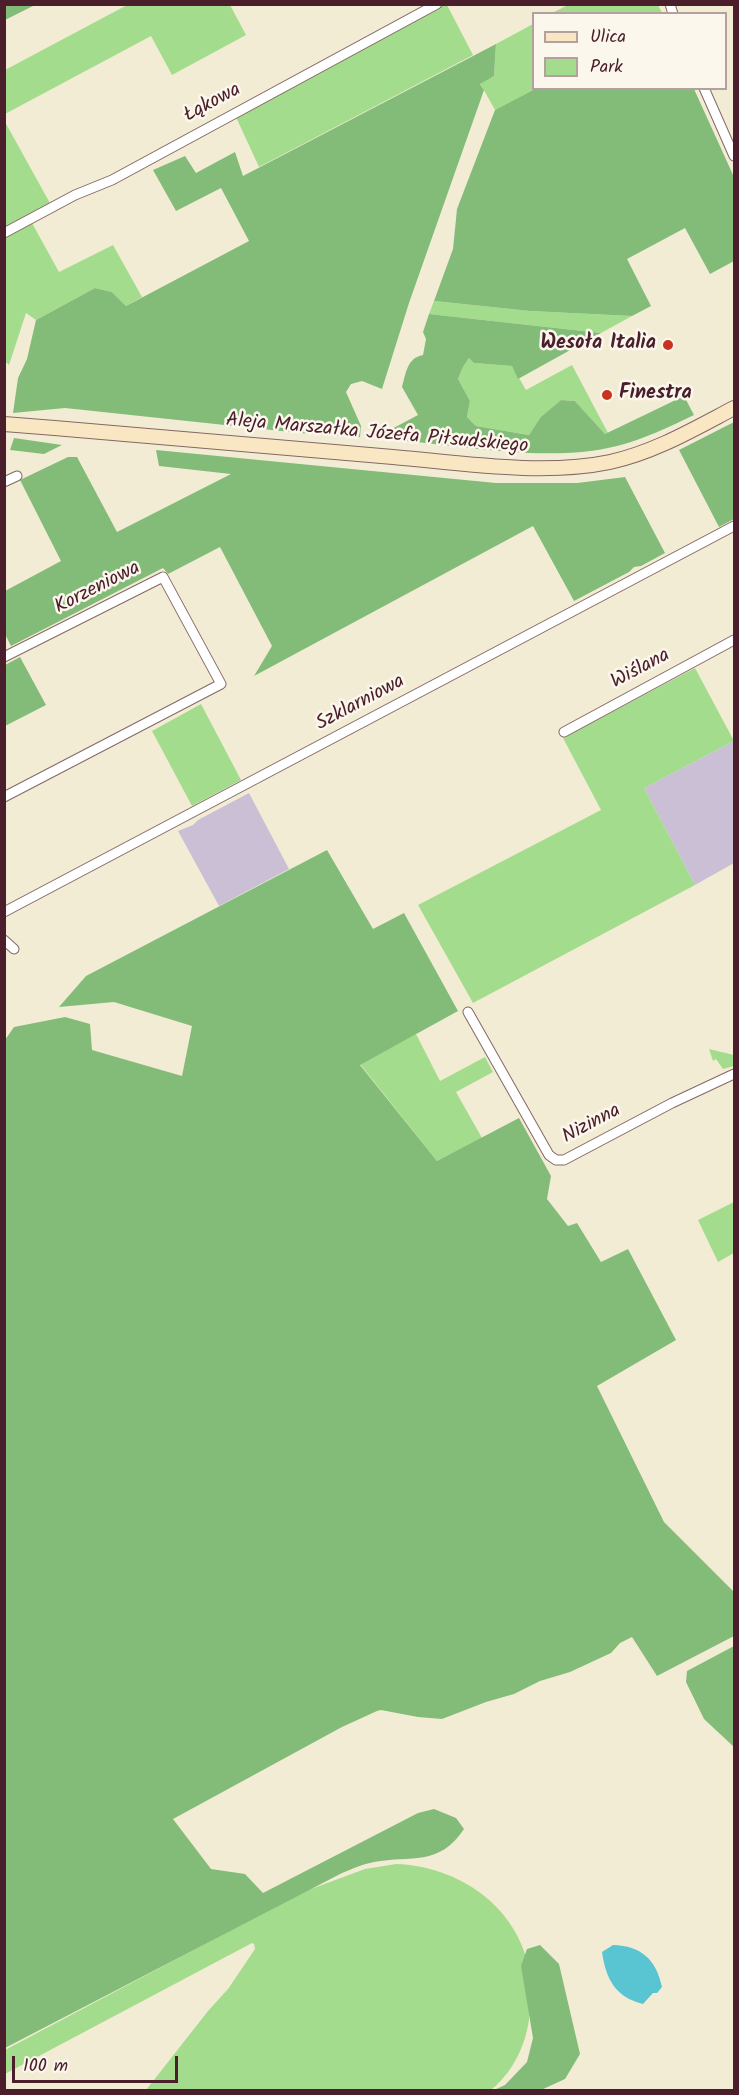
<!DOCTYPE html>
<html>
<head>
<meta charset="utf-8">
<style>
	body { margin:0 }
	#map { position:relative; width:739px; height:2095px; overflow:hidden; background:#f3ecd5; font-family:Kalam,sans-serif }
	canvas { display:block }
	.frame { position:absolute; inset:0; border:6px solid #4a1f2b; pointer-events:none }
	.legend { position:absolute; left:532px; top:12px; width:195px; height:78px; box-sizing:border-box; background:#fbf7ec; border:2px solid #b4a19f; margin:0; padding:8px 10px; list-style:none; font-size:18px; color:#4a1f2b }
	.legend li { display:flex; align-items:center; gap:12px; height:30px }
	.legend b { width:30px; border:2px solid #b4a19f }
	.scale { position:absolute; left:12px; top:2056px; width:166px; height:27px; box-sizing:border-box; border:3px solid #4a1f2b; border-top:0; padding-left:8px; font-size:18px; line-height:21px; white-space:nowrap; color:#4a1f2b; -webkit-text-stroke:4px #fbf7ec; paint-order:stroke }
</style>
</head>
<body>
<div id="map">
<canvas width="739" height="2095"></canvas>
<div class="frame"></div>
<ul class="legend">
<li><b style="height:8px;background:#f9e7c3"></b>Ulica</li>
<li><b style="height:16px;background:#a4dc8d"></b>Park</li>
</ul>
<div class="scale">100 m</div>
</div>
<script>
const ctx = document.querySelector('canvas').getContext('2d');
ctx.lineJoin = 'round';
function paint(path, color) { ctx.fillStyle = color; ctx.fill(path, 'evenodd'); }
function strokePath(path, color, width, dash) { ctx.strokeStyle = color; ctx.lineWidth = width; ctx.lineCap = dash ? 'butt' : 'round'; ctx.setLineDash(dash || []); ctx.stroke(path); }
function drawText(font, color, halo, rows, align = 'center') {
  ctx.font = font + ' Kalam,sans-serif'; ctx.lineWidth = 5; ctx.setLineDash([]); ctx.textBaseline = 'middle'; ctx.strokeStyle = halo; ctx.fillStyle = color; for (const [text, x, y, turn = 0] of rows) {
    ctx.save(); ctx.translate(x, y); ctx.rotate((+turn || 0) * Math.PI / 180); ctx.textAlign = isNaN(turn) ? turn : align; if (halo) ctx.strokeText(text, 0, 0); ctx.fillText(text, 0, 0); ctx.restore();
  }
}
const industrial = new Path2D(`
	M734,741v122l-39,22 -51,-97z
	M249,793l40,76 -70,37 -41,-75 15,-6 5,-5z`);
const green = new Path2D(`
	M129,4l101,1 16,30 -74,40 -21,-39 -146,78v-44z
	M443,5h4l26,50 -214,112 -24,-52z
	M568,5h90l4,8h-110z
	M533,24l1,64 1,1 -40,21 -15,-27 14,-7 2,-32z
	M4,120l47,85 -47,24z
	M32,223l27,49 54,-27 29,52 -16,9 -14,-14 -17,-4 -59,32 -10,-7 -17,52 -4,-4v-124z
	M434,301l96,10 102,5 -31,17 -172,-19z
	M469,358l6,5 37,3 14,24 46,-25 36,68 -3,1 -30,-33 -14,-1 -19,17 -13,18 -53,-9 -9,-9 3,-16 -12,-22 5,-12z
	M695,668l39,73 -90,47 51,97 -222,118 -55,-98 183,-95 -38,-72z
	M201,704l40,76 -49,26 -40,-75z
	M416,1034l24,47 45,-24 8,15 -37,20 26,46 -45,23 -77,-97z
	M709,1049l25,6v11l-11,3 -7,-10 -3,2z
	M734,1202v51l-16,9 -20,-42z
	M396,1864c61,2 121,41 133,105 1,10 0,22 1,32 1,33 -13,68 -39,89h-345l62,-79 20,-22 27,-40 -1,-5 -2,-1 -247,131v-24l298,-158 62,-23z`);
const forest = new Path2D(`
	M5,4h30v1l-30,15z
	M496,44l-2,32 -14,8 4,6 -75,213 -27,86 -20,-8 -11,3 -5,8 15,34 -1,11 -60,-4 -235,-25 -52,5 5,-35 9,-19 9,-39 59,-32 17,4 14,14 123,-65 -28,-53 -45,23 -23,-41 32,-14 11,17 39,-21 8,24z
	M535,89h159l40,88v84l-24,13 -25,-46 -58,31 24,47 -19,10 -102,-5 -96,-10 19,-52 4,-40 38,-99z
	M429,314l172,19 -83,46 -6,-13 -38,-3 -5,-5 -6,9 -5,12 12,22 -3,16 9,9 53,9 12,-18 20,-17 14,1 30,33 79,-38 10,19c-25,12 -50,24 -77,31 -71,18 -160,-2 -233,-7l4,-8 30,-16 -16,-28c4,-14 5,-29 21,-32l3,-16 -3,-7z
	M734,422v97l-15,8 -40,-77z
	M14,438l48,7 -18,9 -34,-4z
	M156,450l340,33h81l48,-6 40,76 -24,13 -7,1 -5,5 -55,29 -41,-75 -279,150 18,-30 -52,-99 -52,27 -5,-6 -152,78 -6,-12v-43l56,-30 -41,-81 48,-23h9l40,75 114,-58 -72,-8z
	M20,657l26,48 -41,21v-61z
	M327,850l46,79 31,-16 54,98 -98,54 77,96 82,-43 32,58 -4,23 21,27 9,-3 24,39 27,-13 48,91 -79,46 67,136 70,70v44l-77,40 -25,-39 -12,6 -9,10 -41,19 -30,9 -26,13 -28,8 -44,17 -24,-2 -37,-7 -4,1 -35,16 -169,92 38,50 34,5 18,19 155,-80 16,-4 22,9 8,11c-25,38 -53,26 -90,33 -11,2 -22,7 -32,11l-337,175v-1008l9,-13 51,-10 25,7 2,26 90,26 10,-50 -78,-24 -55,5 27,-31z
	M734,1646v101l-30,-28 -18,-37 1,-11z
	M540,1945l19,19 21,90 -15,25 -24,11h-47l11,-5 22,-23 6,-24 -12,-72 6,-17z`);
const water = new Path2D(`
	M613,1945c28,1 43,14 49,42l-5,6h-4l-10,11c-28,-7 -37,-25 -41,-52z`);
const street = new Path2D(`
	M670,4l3,10
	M704,88l30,68
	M4,233l71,-38 37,-15 325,-176
	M4,482l13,-6
	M4,657l159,-80 58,107 -217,113
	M564,732l170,-92
	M4,912l730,-386
	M4,940l10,9
	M468,1012l81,143 7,5h8l108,-57 62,-29`);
const secondary = new Path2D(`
	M4,424c130,10 260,22 389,33 69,6 150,19 217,5 45,-10 84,-33 124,-54`);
const markers = [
	[668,345,6,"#c8321e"],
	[607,395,6,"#c8321e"]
];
const streetNames = [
	["Łąkowa",213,104,-28],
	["Aleja Marszałka Józefa Piłsudskiego",377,435,5],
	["Korzeniowa",98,589,-27],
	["Wiślana",641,670,-28],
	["Szklarniowa",361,704,-28],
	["Nizinna",592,1125,-28]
];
const poiNames = [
	["Wesoła Italia",656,345],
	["Finestra",619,395,"left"]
];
paint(industrial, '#cbbfd5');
paint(green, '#a4dc8d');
paint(forest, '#83bc78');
paint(water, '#59c4d2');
strokePath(street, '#856766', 11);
strokePath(secondary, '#856766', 16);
strokePath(street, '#fff', 9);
strokePath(secondary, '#f9e7c3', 14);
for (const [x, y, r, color] of markers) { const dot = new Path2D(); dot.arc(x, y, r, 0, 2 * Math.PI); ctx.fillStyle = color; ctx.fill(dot); strokePath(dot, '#fbf7ec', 2); }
drawText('20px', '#4a1f2b', '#fbf7ec', streetNames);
drawText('bold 20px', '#4a1f2b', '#fbf7ec', poiNames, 'right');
</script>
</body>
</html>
